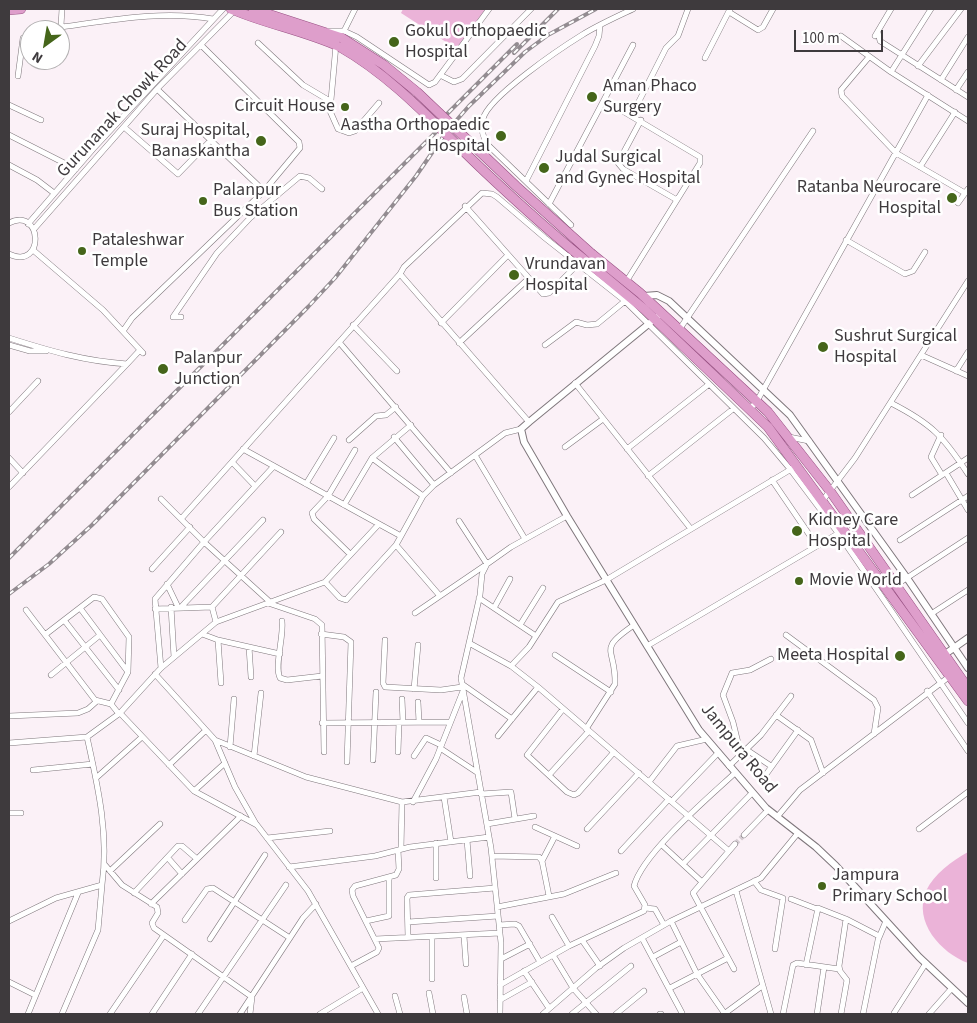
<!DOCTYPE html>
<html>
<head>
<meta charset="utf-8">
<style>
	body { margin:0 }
	#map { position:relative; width:977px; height:1023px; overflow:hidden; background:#fbf1f7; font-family:"Source Sans 3",sans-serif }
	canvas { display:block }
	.frame { position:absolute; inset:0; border:10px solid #3e3a3d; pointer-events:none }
	.north { position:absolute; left:20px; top:20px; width:50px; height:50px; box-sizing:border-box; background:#fff; border:1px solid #b2b0b1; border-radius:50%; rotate:212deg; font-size:14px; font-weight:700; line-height:20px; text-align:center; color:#3e3a3d }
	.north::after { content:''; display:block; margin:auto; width:18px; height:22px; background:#45651a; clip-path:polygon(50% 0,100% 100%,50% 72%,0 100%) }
	.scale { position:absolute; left:794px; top:30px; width:89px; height:22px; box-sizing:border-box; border:2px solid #3e3a3d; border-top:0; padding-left:6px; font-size:15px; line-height:18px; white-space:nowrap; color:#3e3a3d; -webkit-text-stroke:4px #fff; paint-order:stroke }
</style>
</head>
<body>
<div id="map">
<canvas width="977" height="1023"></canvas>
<div class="frame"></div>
<div class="north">N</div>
<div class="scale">100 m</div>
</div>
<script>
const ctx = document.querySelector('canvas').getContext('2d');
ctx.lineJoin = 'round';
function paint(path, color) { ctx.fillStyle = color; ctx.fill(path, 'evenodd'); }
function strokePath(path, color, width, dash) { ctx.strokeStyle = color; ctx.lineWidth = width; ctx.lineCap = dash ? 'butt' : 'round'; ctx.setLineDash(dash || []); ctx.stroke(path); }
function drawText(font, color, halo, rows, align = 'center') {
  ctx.font = font + ' "Source Sans 3",sans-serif'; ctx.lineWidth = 5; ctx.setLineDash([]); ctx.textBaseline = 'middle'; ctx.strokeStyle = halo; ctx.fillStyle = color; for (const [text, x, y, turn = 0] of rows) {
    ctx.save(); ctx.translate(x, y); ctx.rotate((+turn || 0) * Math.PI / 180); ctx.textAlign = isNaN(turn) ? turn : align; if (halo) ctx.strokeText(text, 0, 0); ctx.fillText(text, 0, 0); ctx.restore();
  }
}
const green = new Path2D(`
	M403,9h87l-33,40 -56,-36z
	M968,852v111c-27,-10 -55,-41 -42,-72 8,-17 26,-30 42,-39z`);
const minorTunnel = new Path2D(`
	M735,844l9,-9`);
const minor = new Path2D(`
	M729,12l29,18 5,-3 10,-18
	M62,27c50,-7 101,-17 151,-8
	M328,31h16l13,6 72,48 6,-3 54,-73
	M344,31l11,-22
	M878,32l2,9 88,56
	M841,36l50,36 77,49
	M875,36l16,-27
	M60,42l2,-33
	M258,43l45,42 27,16
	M336,45l-6,66 8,18 11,4 6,-2 24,-28
	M869,57l-28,33 1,6 54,57 69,40
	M705,58l25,-49
	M918,66l43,-57
	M891,72l40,-63
	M440,75l14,7 8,-3 69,-70
	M18,76l5,-38
	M941,80l27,-43
	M157,89l107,102
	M956,90l12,-18
	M604,100l96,57v6l-74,119
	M9,105l32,15
	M632,115l34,-67 12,-12 10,-27
	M641,120l-23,43 5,6 54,31
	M124,127l54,47 32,-33
	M9,135l67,34
	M9,165l28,15 17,13
	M920,167l35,-55
	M526,181l69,-135 4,-10 1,-11
	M958,203l10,-14
	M549,204l84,-159
	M465,206l78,88 6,-1 29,-29
	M9,223c34,-17 36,48 0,31
	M28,224l65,-75 130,-140
	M571,225l-83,-80c-6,-8 -7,-17 -5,-26 5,-22 78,-71 99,-84 16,-10 34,-18 51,-26
	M34,229l123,-140 78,-79
	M846,240l59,34 8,-3 12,-19
	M33,250l70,60 40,43
	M181,317h-8l44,-64 33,-35 50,-42 9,2 13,11
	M441,323l66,-67
	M353,325l44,46
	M679,330l134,-199
	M123,331l9,-13 132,-127 36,-43 -1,-6 -98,-97
	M9,338c41,13 75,23 118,26l13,-14
	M339,342l112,131
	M459,343l69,-64
	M9,345l21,6h16
	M545,345l31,-23 11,3 10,-1 28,-23
	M921,355l47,21
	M956,371l12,-19
	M575,383l116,146
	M891,403c41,21 52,33 77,71
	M750,409l7,-8 171,-306
	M9,412l29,-31
	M529,422l-129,-148 4,-7 78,-74 10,1 5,3 48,41 80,63 139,137 26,31 48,64 130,190
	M941,435l-10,22 11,18
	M394,437l40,48
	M789,437l20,4
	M349,440l27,-24 10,-1 10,-8
	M565,447l38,-28
	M243,449l136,75
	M627,449l81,-64
	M475,455l50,84
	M9,458l14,15
	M372,458l51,38
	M232,462l23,24
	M946,473l22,37
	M648,476l85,-67
	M772,480l45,66
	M306,484l28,-46
	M9,487l118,-123
	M912,495l56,-37
	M161,499l20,20
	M823,500l32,-42 113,-177
	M344,505l28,-47 39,-33
	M900,540l68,-44
	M396,545l44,51
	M350,554l-36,-35 -2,-6 16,-17 27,-46
	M152,569l38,-42
	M325,582l15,16 6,2 50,-55 5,-9
	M167,584l11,23
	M896,585l72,-47
	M479,598l57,38
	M270,602l-66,-60 70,-76
	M268,603l47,16 7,6 2,127
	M182,606l81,-86
	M171,607l3,50
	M212,607l69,-75
	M80,608l48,64 -17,32
	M494,608l16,-29
	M155,609l57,-2 4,15
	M26,610l69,90 16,4 8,10
	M415,613l72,-49 -28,-43
	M931,614l37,-24
	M64,620l55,70
	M282,621c2,16 -8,45 -2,57l7,2 35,-4
	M520,625l23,-37
	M46,634l48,-37 8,2 27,38 -1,35
	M202,634l16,6 62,14
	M321,634l23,3 7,5 -4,120
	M786,635l88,65 4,8 -4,26
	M218,640l3,43
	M385,640l-2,43 2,4 56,3 21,-3
	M469,643l42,23 27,21 191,164
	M647,646l192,-113
	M249,647l2,30
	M555,655l56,37
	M511,666l18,-19 29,-45 48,-22 187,-112
	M161,668l-6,-69 49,-57 -23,-23 219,-245
	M155,674l60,66 91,37 96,25 79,-10
	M51,675l49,-40
	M462,684l50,35
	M414,689l4,-44
	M927,691l41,60
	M402,699l1,23
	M418,702l1,20
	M563,709l-36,46 40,37 7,3 4,-2 36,-41
	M120,713l74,78 63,34 51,66 70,123
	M776,715l35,25 12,33
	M9,716l69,-3 10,-4 9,-8
	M322,723l127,-1
	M586,729l29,-45c1,-37 -19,-33 19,-59
	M498,736l40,-49
	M215,740l20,47 21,37
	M9,743l78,-6
	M230,747l4,-48
	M440,748l38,25
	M747,750l24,16
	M398,752l1,-30
	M741,755l-8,-33 -10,-27 9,-22 18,-3 21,-11
	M254,756l7,-63
	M414,756l12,-18 15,7
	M373,760l3,-68
	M169,765l36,-34
	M729,766l32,-31 30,-39
	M33,770l60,-6
	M549,775l40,-44
	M96,778l46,-41
	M762,780l36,-50
	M649,782l28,-36 30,-7
	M194,791l31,-28
	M481,794l30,-2 4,27
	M444,797l7,45
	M672,801l46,-48
	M413,802l23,-43 27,-68
	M9,813h12
	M777,817l23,-27 150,-114
	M487,824l47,-8
	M535,827l42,19
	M587,829l52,-56
	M919,829l49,-37
	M744,835l24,-25
	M267,838l63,-7
	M467,840l3,36
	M436,843v35
	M662,845l39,36
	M401,849l1,-47
	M621,851l48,-52
	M492,856l47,1 3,4 7,35
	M168,858l14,16
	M542,861l13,-25
	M683,864l69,-71
	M105,865l17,20 35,22 1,6 -6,10 2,5 98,69 -2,17
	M289,867l86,-11 35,-9 79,-10
	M110,871l50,-47
	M754,881l7,9 22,8 -8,51
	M736,891l35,123
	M134,893l44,-47h4l15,13
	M791,899l26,10
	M151,904l90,-88
	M497,907l67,-13 52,-21
	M645,908l10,1 9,16
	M552,917l17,29
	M185,920l22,-31 6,-1 77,50
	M9,921l47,-23 46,-13c7,-51 -4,-98 -15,-148l33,-24 41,-45 55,-46 109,-40 54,-58 22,12 22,-40 11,-11 71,-52 16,-4
	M366,921l23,-5v-39
	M671,921l26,53 28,40
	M408,922l90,-6
	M499,925l16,-1 4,2 21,36
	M464,936l2,28
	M408,937l-1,-39 2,-3 86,-7
	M432,937v42
	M642,938l40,75
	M210,939l55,-84
	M375,939l125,-6
	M582,940l18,26
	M553,955l20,33 23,26
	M653,957l28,-15
	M501,959l29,-15
	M806,965l12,-57 28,11 33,17
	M351,966l26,-14 2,-4 -26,-52 -1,-6 3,-4 41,-11 3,-6 -1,-19
	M734,969l-41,-76 42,-49
	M524,971l25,37
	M9,982l26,13
	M500,985l69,-39 75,-35 1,-6 -11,-19c8,-32 75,-89 101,-113
	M670,988l58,-30
	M429,993l4,21
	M395,996l5,18
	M464,997l3,17
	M500,1000l32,-18
	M894,1013l32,-50
	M28,1014l50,-121
	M62,1014l36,-84 4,-45
	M110,1014l54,-79
	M152,1014l40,-60
	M198,1014l88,-129
	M240,1014l63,-96 13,-14
	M320,1014l43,-26
	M500,1014l1,-71 -10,-95 -30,-170 19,-83 2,-21 5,-10 24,-17 56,-31
	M543,1014l53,-46 28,-20 47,-27 90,-43 37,-45
	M572,1014l59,-48
	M616,1014l28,-23
	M660,1014h1
	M724,1014l38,-28
	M783,1014l10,-49 4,-2 42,6
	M817,1014l7,-47
	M841,1014l6,-34 -7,-9 -1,-5 7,-47
	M863,1014l15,-74 8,-19
	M929,1014l23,-26`);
const tertiary = new Path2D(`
	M644,296l13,-1 12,6 121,114 117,163 61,90
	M662,313l-133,109 -8,7 3,13 43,74 132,214 67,78 50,39 20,19 83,91 49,46
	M941,657l27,-19`);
const primary = new Path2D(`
	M231,9c35,15 74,22 109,38
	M253,9l89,29
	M9,10l12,-1
	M592,254l48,39 128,119 62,79 138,197
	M586,261l58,48 124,118 200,274`);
const rail = new Path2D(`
	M514,53l44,-44
	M441,120l76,-76
	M9,558l440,-439
	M9,594l40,-30 43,-39 216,-218 27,-29 81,-102 31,-45 22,-25 56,-54 23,-17 48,-26`);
const primaryBridge = new Path2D(`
	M342,38l42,27 33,27 99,94 76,68
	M340,47c56,32 97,80 144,124 33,31 67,62 102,90`);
const markers = [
	[394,42,6,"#45651a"],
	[592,97,6,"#45651a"],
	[345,107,5,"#45651a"],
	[501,136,6,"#45651a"],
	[261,141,6,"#45651a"],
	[544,168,6,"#45651a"],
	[952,198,6,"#45651a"],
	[203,201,5,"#45651a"],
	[82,251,5,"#45651a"],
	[514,275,6,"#45651a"],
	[823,347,6,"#45651a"],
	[163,369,6,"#45651a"],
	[797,531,6,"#45651a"],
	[799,581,5,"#45651a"],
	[900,656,6,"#45651a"],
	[822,886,5,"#45651a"]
];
const poiNames = [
	["Gokul Orthopaedic",405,32],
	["Hospital",405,53],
	["Aman Phaco",603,87],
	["Surgery",603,108],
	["Circuit House",335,107,"right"],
	["Aastha Orthopaedic",490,126,"right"],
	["Hospital",490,147,"right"],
	["Suraj Hospital,",250,131,"right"],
	["Banaskantha",250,152,"right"],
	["Judal Surgical",555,158],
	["and Gynec Hospital",555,179],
	["Ratanba Neurocare",941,188,"right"],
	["Hospital",941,209,"right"],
	["Palanpur",213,191],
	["Bus Station",213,212],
	["Pataleshwar",92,241],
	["Temple",92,262],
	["Vrundavan",525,265],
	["Hospital",525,286],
	["Sushrut Surgical",834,337],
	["Hospital",834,358],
	["Palanpur",174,359],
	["Junction",174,380],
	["Kidney Care",808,521],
	["Hospital",808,542],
	["Movie World",809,581],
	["Meeta Hospital",889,656,"right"],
	["Jampura",832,876],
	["Primary School",832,897]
];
const streetNames = [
	["Gurunanak Chowk Road",123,109,-47],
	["Jampura Road",738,749,51]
];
paint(green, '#ebb3d8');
strokePath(minorTunnel, '#d5ccd2', 5, [5, 2.5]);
strokePath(minor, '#7f777c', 6);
strokePath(tertiary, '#7f777c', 8);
strokePath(primary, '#985183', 10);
strokePath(minor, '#fff', 5);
strokePath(tertiary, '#fff', 6);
strokePath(primary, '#de9ecb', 9);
strokePath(rail, '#938c91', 4);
strokePath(rail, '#fff', 2, [5.5]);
strokePath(primaryBridge, '#985183', 10, []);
strokePath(primaryBridge, '#de9ecb', 9);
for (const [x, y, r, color] of markers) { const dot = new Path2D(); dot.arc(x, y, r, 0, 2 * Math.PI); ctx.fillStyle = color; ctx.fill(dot); strokePath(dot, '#fff', 2); }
drawText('18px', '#3e3a3d', '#fff', poiNames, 'left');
drawText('18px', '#3e3a3d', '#fff', streetNames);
</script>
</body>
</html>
